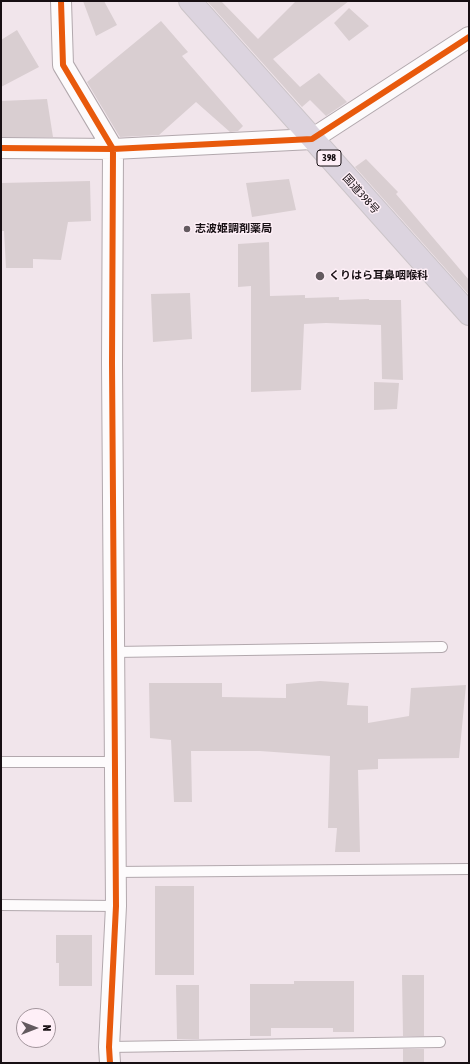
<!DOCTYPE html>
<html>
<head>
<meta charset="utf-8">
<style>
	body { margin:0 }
	#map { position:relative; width:470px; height:1064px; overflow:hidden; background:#f1e5eb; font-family:"Asap Condensed",sans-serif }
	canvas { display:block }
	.frame { position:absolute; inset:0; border:2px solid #170f13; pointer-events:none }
	.north { position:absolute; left:16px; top:1008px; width:40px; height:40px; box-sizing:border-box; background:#feeff7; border:1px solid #a2959c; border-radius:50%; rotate:90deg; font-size:11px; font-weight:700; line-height:16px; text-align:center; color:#170f13 }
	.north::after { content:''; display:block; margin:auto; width:14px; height:18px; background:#635a5f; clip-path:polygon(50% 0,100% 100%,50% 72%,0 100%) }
</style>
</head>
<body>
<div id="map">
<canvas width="470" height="1064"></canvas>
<div class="frame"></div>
<div class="north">N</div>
</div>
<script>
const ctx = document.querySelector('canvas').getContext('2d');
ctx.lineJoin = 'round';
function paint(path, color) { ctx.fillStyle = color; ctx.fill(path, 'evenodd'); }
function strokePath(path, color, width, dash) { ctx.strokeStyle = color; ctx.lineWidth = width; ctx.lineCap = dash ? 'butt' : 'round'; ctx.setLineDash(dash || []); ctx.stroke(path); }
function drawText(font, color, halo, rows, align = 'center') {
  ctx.font = font + ' "Asap Condensed","Noto Sans JP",sans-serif'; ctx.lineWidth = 3; ctx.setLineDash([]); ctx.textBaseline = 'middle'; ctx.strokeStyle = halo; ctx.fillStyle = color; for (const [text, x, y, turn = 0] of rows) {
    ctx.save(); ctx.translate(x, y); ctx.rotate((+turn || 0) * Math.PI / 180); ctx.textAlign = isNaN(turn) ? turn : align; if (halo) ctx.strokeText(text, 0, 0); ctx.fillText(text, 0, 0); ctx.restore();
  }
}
const building = new Path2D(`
	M83,1h21l13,24 -21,11z
	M207,1h14l37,38 38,-38h53l-76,58 27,28 19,-14 28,29 -21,14 -16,-16 -8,7z
	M349,8l20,18 -20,15 -15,-18z
	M161,21l27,31 -6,4 61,70 -5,5 -8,1 -34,-30 -37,33 -39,2 -2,-3 -31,-52z
	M17,30l22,37 -38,20v-47z
	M47,99l6,38h-52v-36z
	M366,159l32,33 -2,2 73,86v15l-114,-128z
	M289,179l7,31 -44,7 -6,-34z
	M90,181l1,40 -23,1 -7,38 -28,-1v9h-27l-2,-37h-3v-48z
	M269,242l1,54 35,-1v3l34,-1v3l30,-1v1h32l2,80 -21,-1 -1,-54 -55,-2 -22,1 -3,66 -50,2v-106l-13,1v-43z
	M190,293l2,46 -39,3 -2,-48z
	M374,382l25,1 -2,26 -23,1z
	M320,681l29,2 -2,22 21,1v17l41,-7 2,-28 55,-3 -7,73 -81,1v10l-20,1 2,82h-25l2,-24h-9l2,-72 -70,-5h-69l1,51h-18l-3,-62 -21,-2 -1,-55h73v14l64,1v-14z
	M155,886h39v89h-39z
	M56,935h36v51h-33v-23h-3z
	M402,975h22v61h-21z
	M294,981h60v51h-21v-4h-62v8h-21v-52h44z
	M176,985h23v54h-22z
	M403,1049h21v14h-21z`);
const lane = new Path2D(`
	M115,652l327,-5
	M1,762h114
	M115,872l354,-3
	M1,905l115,1
	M109,1047l331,-5`);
const street = new Path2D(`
	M61,1l2,64 50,84 -1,214 4,543 -7,141 1,16
	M1,148l112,1 199,-10 157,-102`);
const highway = new Path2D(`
	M190,1l279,313`);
const cycleway = new Path2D(`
	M61,1l2,64 50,84 -1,214 4,543 -7,141 1,16
	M1,148l112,1 199,-10 157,-102`);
const markers = [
	[187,229,4,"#635a5f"],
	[320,276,5,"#635a5f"]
];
const shields = [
	[329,158,24]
];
const shieldNames = [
	["398",329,158]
];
const streetNames = [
	["国道398号",361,194,48]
];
const poiNames = [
	["志波姫調剤薬局",195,229],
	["くりはら耳鼻咽喉科",329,276]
];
paint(building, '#d9ced1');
strokePath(lane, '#b2a8ad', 12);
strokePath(street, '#b2a8ad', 22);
strokePath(highway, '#ccc5c9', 24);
strokePath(lane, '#fdfbfc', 10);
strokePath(street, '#fdfbfc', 20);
strokePath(highway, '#dcd4df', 22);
strokePath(cycleway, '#e8590c', 6);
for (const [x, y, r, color] of markers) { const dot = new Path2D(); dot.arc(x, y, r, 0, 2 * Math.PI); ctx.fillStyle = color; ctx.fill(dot); strokePath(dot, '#feeff7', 1.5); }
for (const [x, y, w] of shields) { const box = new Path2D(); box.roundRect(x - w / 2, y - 8, w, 16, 3); ctx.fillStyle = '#feeff7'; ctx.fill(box); strokePath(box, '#170f13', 1); }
drawText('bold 10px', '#170f13', null, shieldNames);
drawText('11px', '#170f13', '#feeff7', streetNames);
drawText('bold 11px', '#170f13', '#feeff7', poiNames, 'left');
</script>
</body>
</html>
